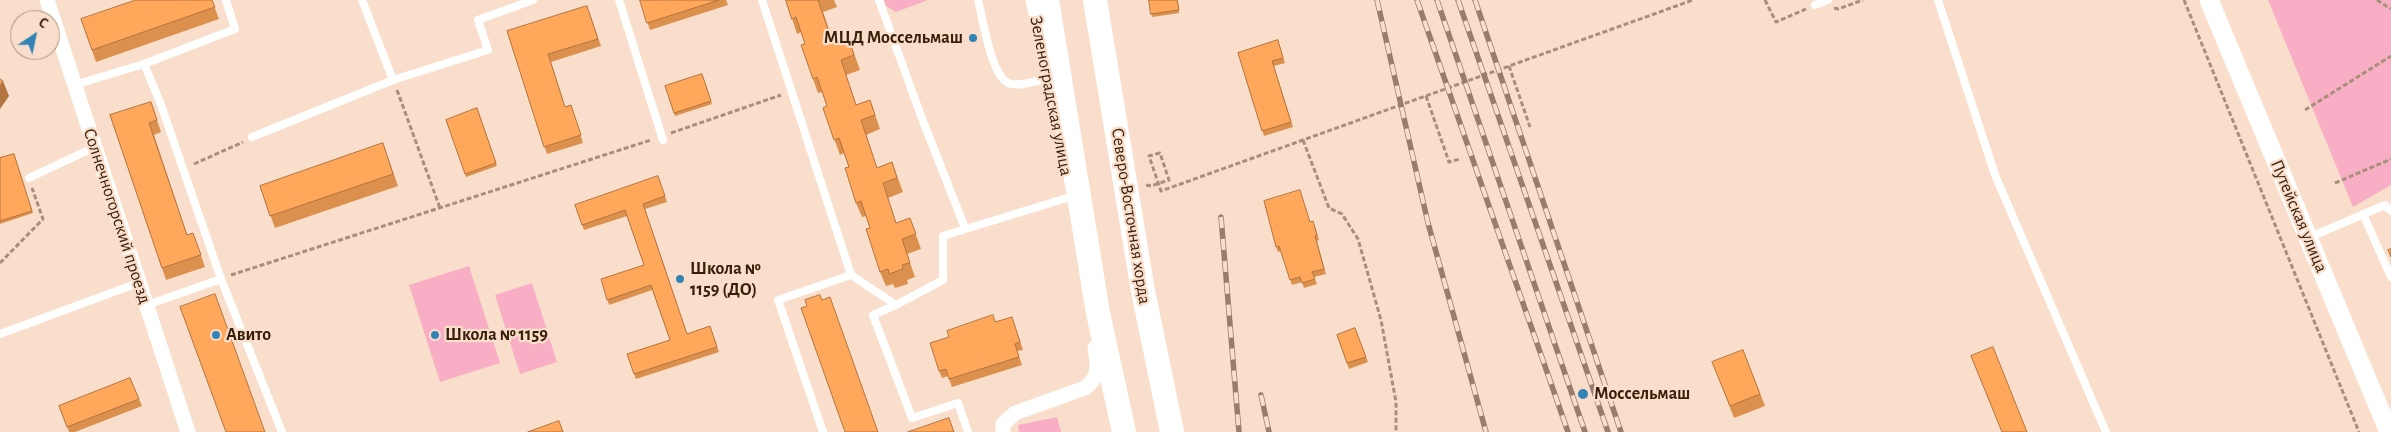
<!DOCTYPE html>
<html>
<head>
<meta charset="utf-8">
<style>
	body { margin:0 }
	#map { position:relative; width:2391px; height:432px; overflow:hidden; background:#f9dfcb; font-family:"Alegreya Sans",sans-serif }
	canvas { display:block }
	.north { position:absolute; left:10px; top:10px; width:50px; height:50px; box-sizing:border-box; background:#f9dfcb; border:1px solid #ac927e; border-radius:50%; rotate:34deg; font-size:14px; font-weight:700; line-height:20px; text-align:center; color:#381f0a }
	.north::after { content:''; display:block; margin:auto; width:18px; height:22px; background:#3383b4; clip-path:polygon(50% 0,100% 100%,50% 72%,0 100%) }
</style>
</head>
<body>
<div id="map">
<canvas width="2391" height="432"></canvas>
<div class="north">С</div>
</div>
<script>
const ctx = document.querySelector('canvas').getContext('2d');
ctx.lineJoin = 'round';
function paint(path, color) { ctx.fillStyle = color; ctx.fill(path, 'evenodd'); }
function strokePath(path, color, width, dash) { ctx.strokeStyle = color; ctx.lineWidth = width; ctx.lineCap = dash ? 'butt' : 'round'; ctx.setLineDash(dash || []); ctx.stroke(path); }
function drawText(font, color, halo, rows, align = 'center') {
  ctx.font = font + ' "Alegreya Sans",sans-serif'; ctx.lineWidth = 4.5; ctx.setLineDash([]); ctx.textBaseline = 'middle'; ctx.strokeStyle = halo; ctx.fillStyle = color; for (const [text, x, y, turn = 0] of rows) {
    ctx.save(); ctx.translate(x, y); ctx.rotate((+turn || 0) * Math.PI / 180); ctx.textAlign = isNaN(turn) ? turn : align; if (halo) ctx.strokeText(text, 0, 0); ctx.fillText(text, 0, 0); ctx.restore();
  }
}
const green = new Path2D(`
	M884,0h44l-32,12 -10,-6z
	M2268,0h123v185l-38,22z
	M469,266l31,97 -60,19 -31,-97z
	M532,283l25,79 -37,12 -25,-79z
	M1057,417l4,15h-42l-1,-7z`);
const path = new Path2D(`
	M1765,0l11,22 30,-13
	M2184,0l175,432
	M2377,0l14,9
	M1834,8l4,1 25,-9
	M1509,66l21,61
	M397,90l43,118
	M1426,96l23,66 11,-3
	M2305,110l86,-54
	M671,133l110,-38
	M1303,140l26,68 13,6 16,25 23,81 15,82v30
	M194,164l49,-22
	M2335,183l56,-24
	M1146,185l5,1 18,-6 -9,-27 -11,3 12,35 532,-191
	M0,263l43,-44 -11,-31
	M231,275l420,-135`);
const service = new Path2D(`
	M362,0l31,80 95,-30 -10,-30 55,-20
	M619,0l44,140
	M762,0l89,275 45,30 47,-25v-44l127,-39
	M879,0l42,116 44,112
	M978,0c5,18 13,80 33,84 13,2 26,-3 38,-6
	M1938,0l57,175 111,257
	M1815,5l13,-5
	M144,64l91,-35 -9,-29
	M74,85l70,-21 16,38 61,177 61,153
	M252,137l141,-57
	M29,178l66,-31
	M2363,214l28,63
	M2308,238l77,-33 6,6
	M147,305l74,-26
	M896,305l-23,10 39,103 46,-15 10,29
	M0,334l138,-51
	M823,432l-45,-132 73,-25`);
const minor = new Path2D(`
	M47,0l141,432
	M1033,0l13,60
	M1003,432v-8l12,-11 70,-25c15,-11 13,-23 10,-40`);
const tertiary = new Path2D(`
	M2209,0l180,432`);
const primary = new Path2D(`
	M1047,0l51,313 26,119
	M1095,0l48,291 29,141`);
const rail = new Path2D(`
	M1377,0l51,223 58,209
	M1417,0l151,432
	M1437,0l148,432
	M1458,0l150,432
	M1475,0l146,432
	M1221,217l18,215
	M1261,395l8,37`);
const wall = new Path2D(`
	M212,0l7,19 -123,43 -15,-43z
	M640,0h86l2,5 -78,25z
	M786,0h48l3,7 -14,5 11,32 15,-5 11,31 -14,5 10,30 14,-5 10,29 -14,6 11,33 15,-6 11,30 -15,6 8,25 14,-5 11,31 -14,5 8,23 -8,3 1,4 -13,4 -2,-4 -7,2 -6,-14 -10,-44 -4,-12 -4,1 -6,-14 -7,-36 -5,-14 -4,2 -17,-47 4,-2 -5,-14 -4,1 -5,-14 -8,-35 -4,-12 -4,2z
	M1149,0h29l1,13 -27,4z
	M587,6l14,40 -50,16 14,45 6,-2 12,38 -36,11 -40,-123z
	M1278,40l7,23 -11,3 19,61 -29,9 -26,-83z
	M702,74l10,30 -37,12 -10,-30z
	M151,102l10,30 -7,3 33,100 6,-2 12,34 -39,13 -56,-165z
	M477,108l20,58 -31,11 -20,-57z
	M383,143l15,43 -123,42 -15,-42z
	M14,154l19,59 -33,11v-66z
	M658,176l9,26 -22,7 42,125 23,-8 9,26 -83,27 -9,-25 43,-14 -18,-50 -43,15 -8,-26 43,-14 -17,-49 -43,14 -9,-25z
	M1310,222l5,4 4,14 -2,1 9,33 -12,3 3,7 -13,4 -2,-6 -10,3 -11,-34 -3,1 -2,-5z
	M1012,317l11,33 -6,1 5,14 -70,22 -4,-11 -6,2 -3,-7 10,-34z
	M1355,328l13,34 -19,7 -12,-34z
	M1743,350l22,56 -31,12 -17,-44z
	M130,378l12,28 -67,26h-6l-10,-26z`);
const shadedWall = new Path2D(`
	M3,81l6,15 -9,13v-23z`);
const building = new Path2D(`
	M136,0h76l3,7 -123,43 -11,-31z
	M640,0h79l-72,23z
	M786,0h32l15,44 16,-5 5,16 -13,5 15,45 14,-5 5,15 -14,5 16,48 15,-6 5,16 -14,5 13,40 14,-5 6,16 -14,5 8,24 -8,2 1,4 -14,5 -1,-5 -8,3 -14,-43 4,-1 -9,-27 -5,2 -11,-35 4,-1 -10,-29 -5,2 -11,-32 4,-2 -10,-29 -4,2 -12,-34 4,-1 -9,-27 -4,2z
	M1149,0h28l2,10 -28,4z
	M587,6l11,33 -50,15 17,53 6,-2 10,30 -37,12 -37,-116z
	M1278,40l5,18 -11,3 19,61 -29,9 -24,-78z
	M702,74l9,27 -37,12 -9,-27z
	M0,79l3,2 -3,5z
	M151,102l6,18 -8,3 38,112 6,-2 8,22 -39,13 -52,-153z
	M477,108l19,55 -31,11 -19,-54z
	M383,143l10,31 -123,42 -10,-30z
	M14,154l18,57 -32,10v-63z
	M658,176l7,20 -22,8 44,130 23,-8 7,21 -83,27 -7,-20 43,-14 -19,-55 -44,15 -6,-21 43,-14 -19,-55 -43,15 -7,-20z
	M1300,190l10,32 3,-1 4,14 -2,1 9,33 -12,3 3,7 -13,4 -2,-6 -10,3 -11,-34 -3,1 -12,-46z
	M2391,249v8l-3,-7z
	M215,294l50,138h-39l-46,-125z
	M820,295l2,5 8,-3 48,135h-33l-44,-124 6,-2 -2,-6z
	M993,315l2,7 17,-5 8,25 -5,2 4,13 -70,22 -3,-10 -7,2 -9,-28 19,-6 -2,-6z
	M1355,328l11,29 -19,6 -10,-28z
	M1993,347l34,85h-25l-31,-76z
	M1743,350l17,44 -30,12 -18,-44z
	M130,378l9,21 -72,28 -8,-21z
	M949,418l5,14h-46z
	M559,421l4,11h-35z`);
const markers = [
	[973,38,5,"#3383b4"],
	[680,279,5,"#3383b4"],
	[216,335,5,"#3383b4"],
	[435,335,5,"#3383b4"],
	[1583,394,6,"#3383b4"]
];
const poiNames = [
	["МЦД Моссельмаш",963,38,"right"],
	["Школа №",690,269],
	["1159 (ДО)",690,290],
	["Авито",226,335],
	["Школа № 1159",445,335],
	["Моссельмаш",1594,394]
];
const streetNames = [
	["Зеленоградская улица",1051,96,79],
	["Солнечногорский проезд",117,216,72],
	["Северо-Восточная хорда",1131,216,81],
	["Путейская улица",2299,216,67]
];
paint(green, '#f8aec5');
strokePath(path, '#a98f7b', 3, [5, 2.5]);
strokePath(service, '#fff', 8);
strokePath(minor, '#fff', 15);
strokePath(tertiary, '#fff', 19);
strokePath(primary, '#fff', 24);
strokePath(rail, '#987e6a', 5.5);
strokePath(rail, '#f9dfcb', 4, [11]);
paint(wall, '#db904e');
paint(shadedWall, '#b27540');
paint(building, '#ffa75b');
strokePath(building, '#b27540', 1);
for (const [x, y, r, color] of markers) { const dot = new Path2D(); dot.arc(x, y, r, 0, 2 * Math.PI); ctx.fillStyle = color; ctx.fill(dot); strokePath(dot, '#f9dfcb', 2); }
drawText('bold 18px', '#381f0a', '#f9dfcb', poiNames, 'left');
drawText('18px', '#381f0a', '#f9dfcb', streetNames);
</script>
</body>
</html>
